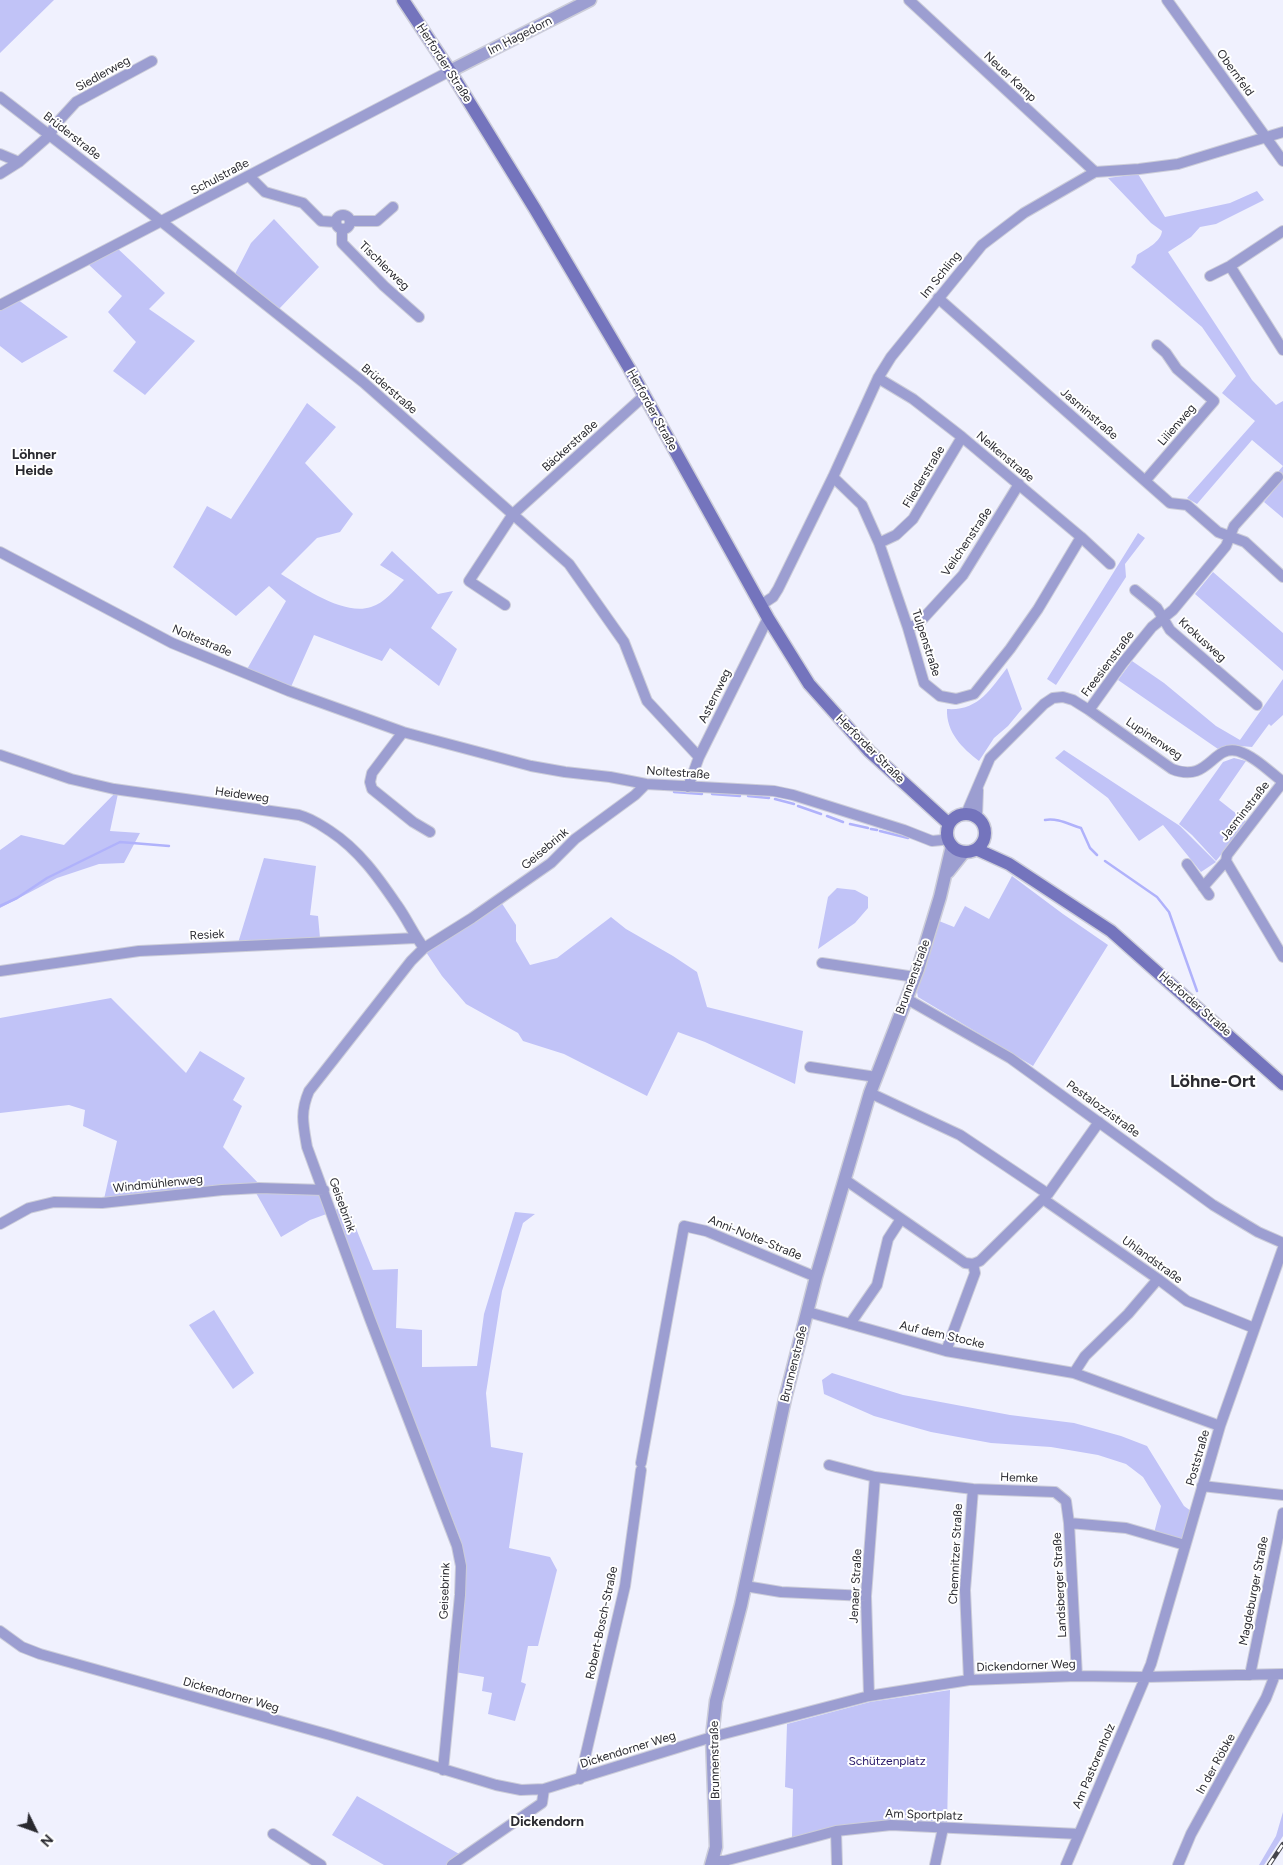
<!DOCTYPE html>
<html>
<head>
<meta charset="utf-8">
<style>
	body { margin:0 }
	#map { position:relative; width:1283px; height:1865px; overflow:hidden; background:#f0f1fe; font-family:Figtree,sans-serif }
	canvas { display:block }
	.north { position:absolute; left:10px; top:1805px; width:50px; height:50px; -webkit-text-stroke:4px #fff; paint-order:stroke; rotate:132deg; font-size:14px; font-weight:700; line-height:20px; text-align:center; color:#2a2a30 }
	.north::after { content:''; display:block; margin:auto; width:18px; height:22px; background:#2a2a30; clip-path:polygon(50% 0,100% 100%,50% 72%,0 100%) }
</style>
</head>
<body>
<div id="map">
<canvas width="1283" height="1865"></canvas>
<div class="north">N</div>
</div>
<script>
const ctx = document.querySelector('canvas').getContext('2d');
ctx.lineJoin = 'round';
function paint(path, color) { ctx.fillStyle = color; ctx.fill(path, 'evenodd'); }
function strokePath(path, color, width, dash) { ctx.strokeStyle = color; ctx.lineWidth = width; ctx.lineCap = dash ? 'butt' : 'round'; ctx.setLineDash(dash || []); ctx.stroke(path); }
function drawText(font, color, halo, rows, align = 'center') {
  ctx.font = font + ' Figtree,sans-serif'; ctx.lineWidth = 4; ctx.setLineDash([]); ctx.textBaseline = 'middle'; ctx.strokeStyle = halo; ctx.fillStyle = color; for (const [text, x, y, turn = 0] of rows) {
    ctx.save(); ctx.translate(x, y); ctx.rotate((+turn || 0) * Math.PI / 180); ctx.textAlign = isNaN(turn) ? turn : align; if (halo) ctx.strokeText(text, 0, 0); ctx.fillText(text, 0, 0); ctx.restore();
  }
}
const green = new Path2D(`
	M0,0h54l-54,53z
	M1138,174l27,43 65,-14 27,-12 7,9 -48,24 -16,3 -9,10 -23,15 84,128 24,25 7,-4v77l-6,-5 6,-7 -31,-26 -55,64 -10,-6 68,-77 -33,-28 14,-17 -34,-49 -71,-60 4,-4 2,-8c9,-6 24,-13 25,-24l-11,-8 -43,-45z
	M274,219l45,48 -40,42 -44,-35 16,-31z
	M116,247l49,46 -16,16 46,32 -50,54 -32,-24 23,-29 -28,-30 14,-16 -35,-33z
	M17,299l51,38 -46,26 -22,-17v-38z
	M307,403l29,24 -31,36 48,51 -13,18 -23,6 -36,36c23,14 63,42 90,33 14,-4 23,-17 33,-27l-24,-15 12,-14 46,43 15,-3 -22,37 26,21 -18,37 -49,-38 -8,13 -68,-26 -24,54 -44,-18 40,-70 -17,-15 -33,30 -63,-49 34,-61 24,13z
	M1283,479v39l-19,-16z
	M1138,533l7,5 -20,26 1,13 -70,108 -9,-6z
	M1213,572l70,61v38l-88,-77z
	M1132,661l32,22 52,43 24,14 43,-61v36l-12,11 -2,-2 -17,23 -23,-2 -11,4 -100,-69z
	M1007,668l15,41 -14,17 -14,12 -15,23c-17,-13 -33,-29 -32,-52 31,2 43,-19 60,-41z
	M1064,750l116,76 36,36 -15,10 -38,-47 -24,16 -31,-43 -53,-40z
	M1234,758l12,3 -27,39 28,22 -31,39 -24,-26 -13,-11 44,-62z
	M119,789l-9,42 30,2 -16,30 -25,1 -42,14 -57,30v-58l21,-15 43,10z
	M264,858l52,8 -6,49 8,1 2,22 -82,5z
	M1012,876l51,38 45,31 -75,121 -115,-69 -1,-5 22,-71 15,6 11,-21 24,13z
	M837,888l18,2 13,7v11l-13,15 -37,26 10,-52z
	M501,902l15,23v16l14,24 27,-7 54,-41 15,12 47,27 24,16 10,35 96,24 -8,53 -90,-42 -27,-10 -31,64 -83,-42 -41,-13 -5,-8 -52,-29 -24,-28 -16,-24z
	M111,998l75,75 14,-22 45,27 -12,22 9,6 -19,41 42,43 58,-2 9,24 14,-8 27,66 25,-1 -2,59 26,2v37l55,-1 7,-52 31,-102 20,2 -12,9 -21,68 -16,102 5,54 32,6 -14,95 41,9 7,13 -19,76h-10l-7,36 5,2 -11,37 -27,-7 4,-21 -10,-2 2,-14 -29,-5 9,-108 -4,-26 -128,-326 -22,8 -29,17 -29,-51 -148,13 13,-58 -34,-15 2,-16 -16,-5 -69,8v-95z
	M214,1310l40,63 -21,16 -44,-64z
	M832,1373l71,22 107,20 64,8 47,13 26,10 37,60 7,5 -9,31 -28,-9 7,-27 -18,-29 -17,-13 -28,-9 -47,-8 -60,-4 -60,-11 -57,-16 -50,-22 -2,-14z
	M950,1690l-3,135 -155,13 1,-49 -8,-2 2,-63 83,-22z
	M357,1796l104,59 -14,10h-63l-52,-30z
	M1283,1812v24l-19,29h-5l17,-29z`);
const stream = new Path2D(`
	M674,792l28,2
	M712,794l28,2
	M748,796l21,2
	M775,799l19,5
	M798,806l23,8
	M827,816l16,6
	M1045,820c13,-2 23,4 36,8l9,20 7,7
	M850,824l18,4
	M871,829l6,1
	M880,831l28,7
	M1105,861l52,36 12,15 28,79
	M0,906l17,-8 30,-20 73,-36 49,4`);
const minor = new Path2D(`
	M909,0l186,172
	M1167,0l116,161
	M0,97l162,125 201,160 206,182 55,78 23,59 52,56
	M0,154l19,8
	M0,174l19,-12 31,-27 5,-10 21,-23 76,-41
	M249,176l16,16 38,11 18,18 14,1
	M336 222a7 7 0 1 1 14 0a7 7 0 1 1-14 0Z
	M351,221h26l16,-14
	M342,229v14l42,43 35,31
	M1230,266l53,84
	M1210,276l20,-10 53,-35
	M938,298l232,205 17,2 31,27 27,10 38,35
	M0,305l450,-234
	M878,378l35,21 49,38 119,100 29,27
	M833,477l29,28 17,38 29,85 16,55 16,13 16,3 18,-5 36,-45 28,-40 43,-72
	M1145,481l69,-80 -37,-32 -11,-16 -9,-8
	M879,543l17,-8 17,-16 49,-82
	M0,552l172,91 117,48 114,41 128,34 34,6 45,5 36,7 128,7 19,4 111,35 28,11 10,-1 5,-4
	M1135,590l22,18 13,22 87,75
	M505,605l-36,-24 44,-67 131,-118
	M761,605l12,-8 5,-8 55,-112 45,-99 13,-21 91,-112 42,-32 71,-41 44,-3 39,-5 105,-32
	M908,628l11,-5 44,-48 56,-91
	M1089,710l83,59c37,15 40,-25 66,-18 16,5 32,21 45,31
	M403,732l-31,41 -2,9 2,7 41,33 17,10
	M0,755l71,24 43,10 185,26c12,3 20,9 31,16 29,19 48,46 67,74 10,14 17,30 27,43
	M1283,782l-56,73 -1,6 57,96
	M688,787l11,-30 69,-139
	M966,814l24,-56 54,-54 9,-6 10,-1 10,3 16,10 33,-46 30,-37 21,-17 53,-64 8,-20 44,-49
	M977,817l1,-27
	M1187,864l22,31
	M1203,887l23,-26
	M822,963l93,14
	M0,971l139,-20 277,-13
	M907,999l103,59 203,147 45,27 25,11
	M810,1067l66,10
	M870,1093l90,42 88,59
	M844,1179l121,84 8,1 7,-3 68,-67 51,-72
	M1043,1199l115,80 29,22 67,27
	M0,1224l29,-16 25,-6 48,1 120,-13 37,-2 65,2
	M808,1312l138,39 128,22 146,53
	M850,1324l27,-39 11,-46 13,-20
	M946,1351l29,-78 -2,-9
	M1074,1373l11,-17 43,-42 30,-35
	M641,1463l43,-237 22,5 110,46
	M829,1465l46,12 98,12 82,3 11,9 3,22 8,153
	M1202,1486l81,9
	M1069,1523l57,5 59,17
	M745,1586l36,6 85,4
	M0,1631l22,16 18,7 290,81 166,50 25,5 23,-1 168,-52 157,-41 100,-16 108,-4 68,1 138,-3
	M1250,1675l33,-162
	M969,1680l-4,-90 8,-101
	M869,1696l-3,-100 9,-119
	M443,1770l17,-175 1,-29 -4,-20 -87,-227 -63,-172c-4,-23 -7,-35 2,-56l102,-130 13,-13 48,-30 79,-55 24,-24 60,-44 11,-11
	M580,1779l45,-193 16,-116
	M836,1831l1,34
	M273,1834l48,31
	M713,1861h11l112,-30 55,-6 188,9
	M452,1865l90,-62 2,-14
	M935,1865l8,-37
	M1066,1865l85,-201 69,-238 63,-178
	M1178,1865l13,-31 75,-136 9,-23`);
const tertiary = new Path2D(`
	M450,71l140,-71
	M948,872l16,-20
	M711,1865l5,-18 -4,-110 4,-36 25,-96 44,-206 31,-122 54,-184 48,-124 22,-72 12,-51`);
const secondary = new Path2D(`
	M403,0l47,71 85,138 94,159 139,250 41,66 60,67 80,73
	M947 833a19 19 0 1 1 38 0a19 19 0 1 1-38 0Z
	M976,849l33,15 102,67 172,153`);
const rail = new Path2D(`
	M1269,1865l14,-21`);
const streetNames = [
	["Im Hagedorn",520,36,-27],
	["Herforder Straße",444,63,57],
	["Obernfeld",1235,73,54],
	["Siedlerweg",103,74,-29],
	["Neuer Kamp",1010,77,43],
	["Brüderstraße",72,136,38],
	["Schulstraße",220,177,-28],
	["Tischlerweg",384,266,44],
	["Im Schling",941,275,-51],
	["Brüderstraße",389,389,41],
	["Herforder Straße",652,410,61],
	["Jasminstraße",1089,414,41],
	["Lilienweg",1177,425,-49],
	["Bäckerstraße",570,446,-42],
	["Nelkenstraße",1005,457,40],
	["Fliederstraße",924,477,-59],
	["Veilchenstraße",967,542,-56],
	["Krokusweg",1202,640,42],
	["Noltestraße",202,641,23],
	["Tulpenstraße",926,643,72],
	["Freesienstraße",1108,664,-53],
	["Asternweg",715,696,-64],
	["Lupinenweg",1154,739,34],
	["Herforder Straße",870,749,45],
	["Noltestraße",678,773,4],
	["Heideweg",242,795,8],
	["Jasminstraße",1245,811,-52],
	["Geisebrink",545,849,-40],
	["Resiek",207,935,-3],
	["Brunnenstraße",913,977,-70],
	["Herforder Straße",1195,1004,41],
	["Pestalozzistraße",1103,1109,36],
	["Windmühlenweg",158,1184,-6],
	["Geisebrink",342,1205,70],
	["Anni-Nolte-Straße",755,1238,22],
	["Uhlandstraße",1152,1260,36],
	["Auf dem Stocke",942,1335,13],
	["Brunnenstraße",794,1364,-76],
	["Poststraße",1198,1458,-74],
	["Hemke",1019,1478,2],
	["Chemnitzer Straße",956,1554,-87],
	["Landsberger Straße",1060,1585,-93],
	["Jenaer Straße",856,1586,-87],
	["Geisebrink",445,1591,-88],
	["Magdeburger Straße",1254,1591,-79],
	["Robert-Bosch-Straße",602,1623,-78],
	["Dickendorner Weg",1026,1666,-2],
	["Dickendorner Weg",231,1695,16],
	["Dickendorner Weg",628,1750,-17],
	["Brunnenstraße",715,1760,-91],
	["In der Röbke",1216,1764,-61],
	["Am Pastorenholz",1094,1766,-67],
	["Am Sportplatz",924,1815,2]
];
const parkNames = [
	["Schützenplatz",887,1761]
];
const neighbourhoodNames = [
	["Löhner",34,455],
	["Heide",34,471],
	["Dickendorn",547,1822]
];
const districtNames = [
	["Löhne-Ort",1213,1082]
];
paint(green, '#c1c3f7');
strokePath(stream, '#b0b2fb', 2.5);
strokePath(minor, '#cccdd9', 12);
strokePath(tertiary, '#cccdd9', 15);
strokePath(secondary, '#cccdd9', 15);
strokePath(minor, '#9c9ed1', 10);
strokePath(tertiary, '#9c9ed1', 12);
strokePath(secondary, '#7474bd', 12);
strokePath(rail, '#45454c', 4.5);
strokePath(rail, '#fff', 2.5, [8]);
drawText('12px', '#2a2a30', '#fff', streetNames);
drawText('12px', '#251567', '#fff', parkNames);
drawText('bold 14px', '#2a2a30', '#fff', neighbourhoodNames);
drawText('bold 18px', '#2a2a30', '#fff', districtNames);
</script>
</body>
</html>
